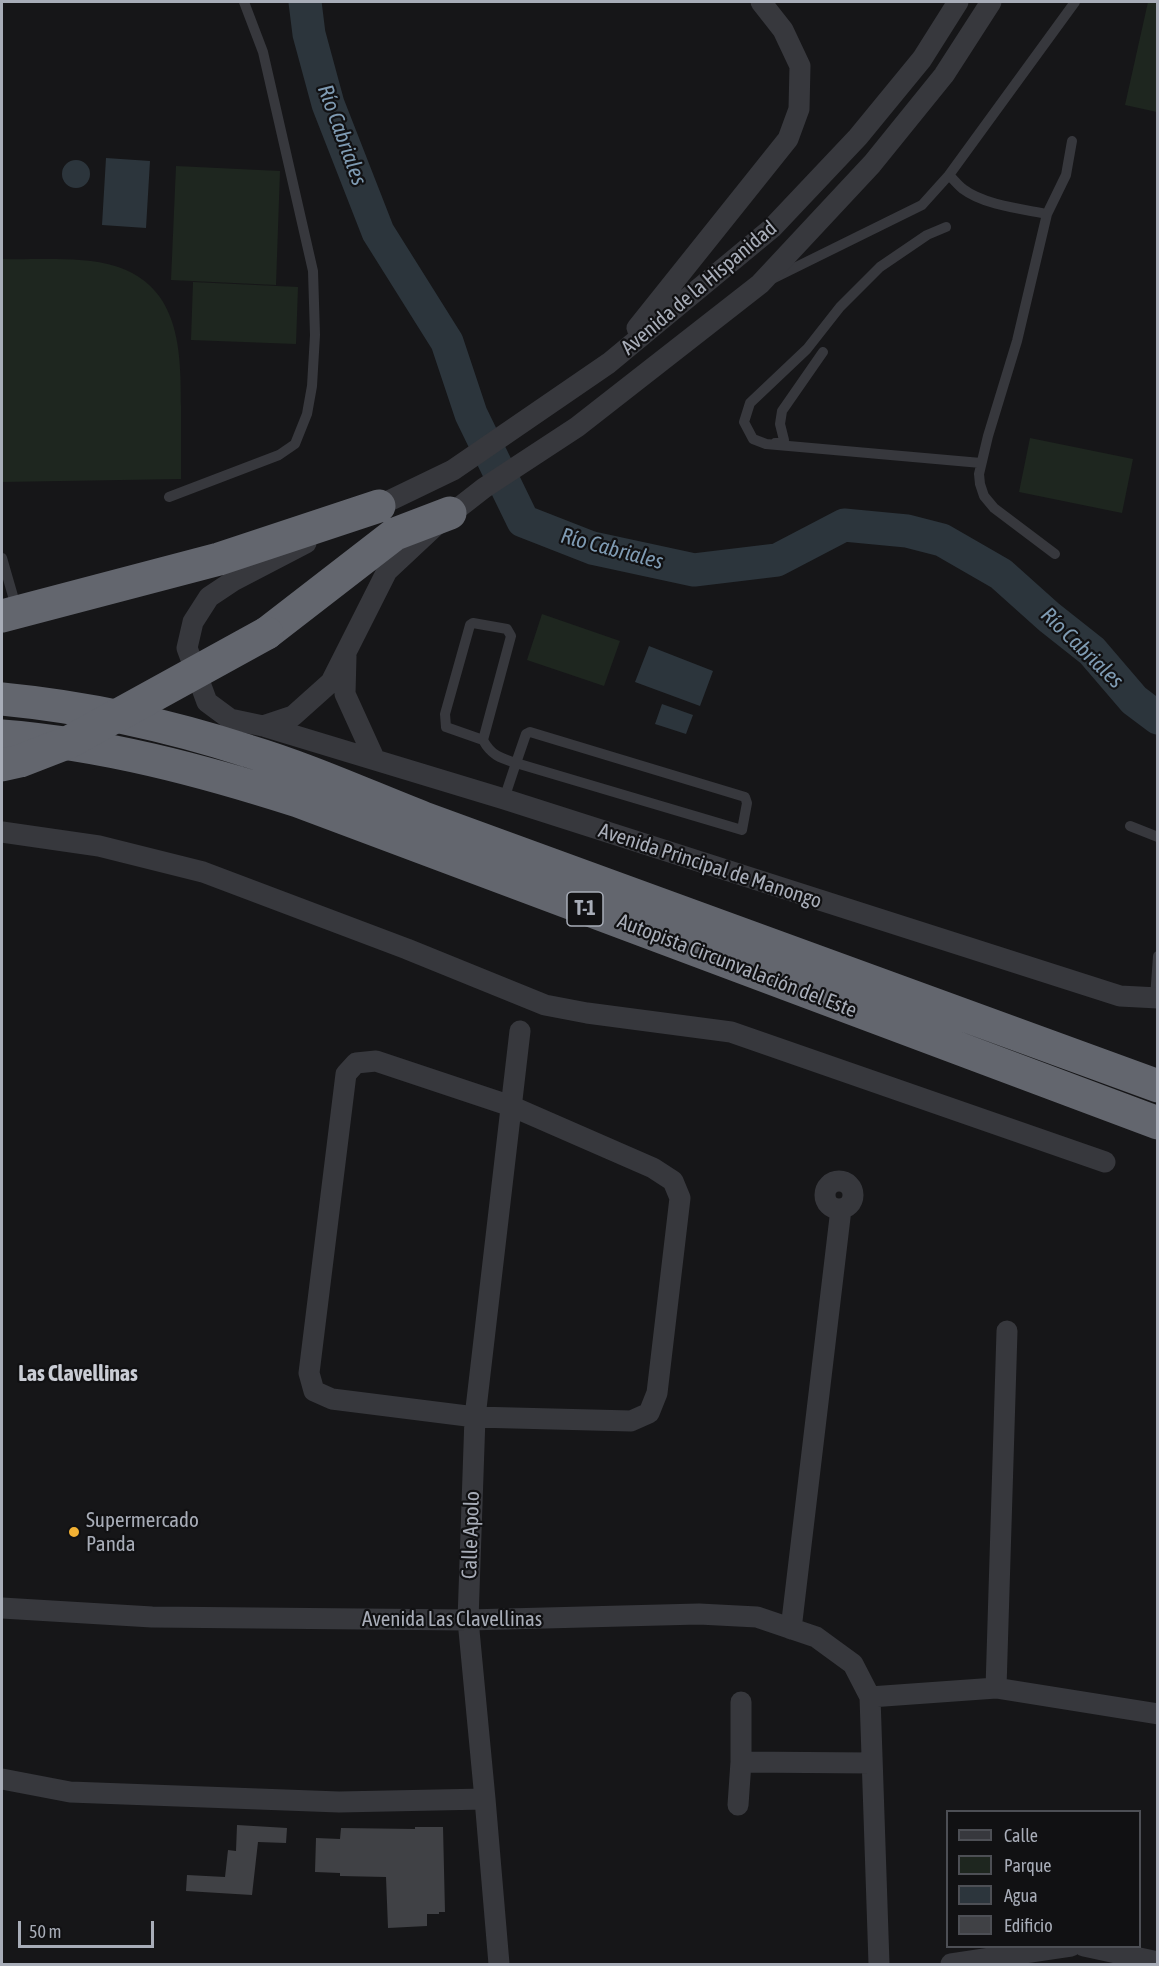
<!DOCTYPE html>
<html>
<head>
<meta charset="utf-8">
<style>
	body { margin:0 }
	#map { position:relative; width:1159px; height:1966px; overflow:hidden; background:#161618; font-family:"Asap Condensed",sans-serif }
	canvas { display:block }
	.frame { position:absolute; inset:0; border:3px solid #a8adb8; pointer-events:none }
	.legend { position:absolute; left:946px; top:1810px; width:195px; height:138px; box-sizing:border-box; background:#111113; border:2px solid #4d4f55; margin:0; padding:8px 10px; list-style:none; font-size:18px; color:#a8adb8 }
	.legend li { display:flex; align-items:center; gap:12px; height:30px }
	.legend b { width:30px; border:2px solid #4d4f55 }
	.scale { position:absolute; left:18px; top:1921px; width:136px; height:27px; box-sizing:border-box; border:3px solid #a8adb8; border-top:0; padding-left:8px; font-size:18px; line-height:21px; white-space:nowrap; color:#a8adb8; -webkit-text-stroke:4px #111113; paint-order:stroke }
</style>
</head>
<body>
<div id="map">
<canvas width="1159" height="1966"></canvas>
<div class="frame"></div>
<ul class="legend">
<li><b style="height:8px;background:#37383d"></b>Calle</li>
<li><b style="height:16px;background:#1e261f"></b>Parque</li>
<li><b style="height:16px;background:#2c353c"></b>Agua</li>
<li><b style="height:16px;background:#404145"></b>Edificio</li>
</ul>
<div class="scale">50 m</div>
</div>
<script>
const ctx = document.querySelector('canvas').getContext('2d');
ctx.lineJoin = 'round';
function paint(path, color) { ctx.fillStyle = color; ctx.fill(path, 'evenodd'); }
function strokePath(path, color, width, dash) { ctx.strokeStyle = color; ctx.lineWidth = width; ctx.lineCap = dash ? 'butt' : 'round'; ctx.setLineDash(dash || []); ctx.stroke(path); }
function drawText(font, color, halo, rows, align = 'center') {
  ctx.font = font + ' "Asap Condensed",sans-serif'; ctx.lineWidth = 4.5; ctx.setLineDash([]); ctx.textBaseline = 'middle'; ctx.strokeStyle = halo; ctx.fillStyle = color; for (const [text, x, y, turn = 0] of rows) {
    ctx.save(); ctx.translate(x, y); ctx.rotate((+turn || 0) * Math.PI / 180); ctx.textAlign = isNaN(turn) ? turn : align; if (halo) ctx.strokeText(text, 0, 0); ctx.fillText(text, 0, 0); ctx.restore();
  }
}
const green = new Path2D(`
	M1148,2h9v110l-32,-7z
	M176,166l104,5 -4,114 -105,-5z
	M2,259c34,1 81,-3 113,7 65,20 66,84 66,140 0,25 0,49 0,73l-179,3z
	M193,282l105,5 -2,57 -105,-4z
	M1030,438l103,21 -11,54 -103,-21z
	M542,614l78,27 -16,45 -77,-26z`);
const water = new Path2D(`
	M106,158l44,3 -4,67 -44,-3z
	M62 174a14 14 0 1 1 28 0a14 14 0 1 1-28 0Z
	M649,646l64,25 -13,35 -65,-24z
	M662,704l31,11 -7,19 -31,-10z`);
const river = new Path2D(`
	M305,2l4,32 19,70 50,128 69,110 24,72 52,107 69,27 102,22 83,-10 67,-35 63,6 35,9 59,34 48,43 43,34 42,49 24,18`);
const building = new Path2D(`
	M237,1825l50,3 -1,15 -28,-1 -6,53 -66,-4 1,-16 38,2 3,-27 8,1z
	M415,1827h28l2,85h-6v2h-12v12l-39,2 -2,-51 -46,-1v-3l-25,-1 1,-34 24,1 1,-11 74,1z`);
const service = new Path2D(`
	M949,175c5,5 9,10 14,14 21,16 59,20 84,25
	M946,227l-19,8 -47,32 -40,40 -33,42 -57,54 -6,19 9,17 13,5 215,19
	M774,278l148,-73 27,-30 126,-173
	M775,443h7l2,-3 -4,-16 2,-13 41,-59
	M169,497l110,-42 16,-11 12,-30 5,-28 3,-51 -2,-64 -50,-219 -19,-50
	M1055,554l-61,-46 -10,-12 -4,-12 -1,-10 9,-38 29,-95 30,-127 19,-39 6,-34
	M2,558l15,52
	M530,732l215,65 2,6 -5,27 -226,-67 10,-29z
	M483,740l28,-104 -4,-7 -34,-6 -3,2 -25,89 1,13 37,13c8,15 17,18 33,23l-12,36
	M1130,826l28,11
	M1155,998l3,-42`);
const minor = new Path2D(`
	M637,328l151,-189 11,-30 1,-43 -17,-36 -22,-28
	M368,511l85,-41 156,-107 163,-135 86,-91 64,-78 36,-57
	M306,543l-73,38 -24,16 -16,25 -6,26 20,54 23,17 33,7 241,73 616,197 38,2
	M346,656l-1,38 30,66
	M263,726l30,-10 38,-34 56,-111 47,-44 50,-39 93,-61 183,-143 112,-120 72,-89 47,-73
	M2,832l97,14 104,26 204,77 138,56 42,8 144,19 374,130
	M376,1061l135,45 142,62 20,13 7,17 -23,195 -8,20 -18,8 -156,-4 -143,-18 -18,-8 -5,-18 37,-299 10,-11z
	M825 1195a14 14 0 1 1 28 0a14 14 0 1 1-28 0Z
	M2,1608l150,9 316,3 231,-6 58,3 59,20 37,27 17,33 9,267
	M791,1629l50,-420
	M996,1688l162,26
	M870,1697l126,-9 11,-357
	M741,1762l131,1
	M2,1779l68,13 269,10 146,-3
	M738,1805l3,-43v-60
	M1084,1946l74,16
	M499,1964l-14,-165 -17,-179 7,-203 45,-386
	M951,1964l120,-18`);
const motorway = new Path2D(`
	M2,616l217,-57 160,-53
	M267,633l128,-99 55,-21
	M2,699c83,8 166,26 246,52 60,18 117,44 176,67l734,268
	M2,736c101,8 199,34 296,65l860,322`);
const motorwayBridge = new Path2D(`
	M2,765l18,-4 49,-19 198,-109`);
const markers = [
	[74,1532,6,"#f2b134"]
];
const shields = [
	[585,909,36]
];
const shieldNames = [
	["T-1",585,909]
];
const streetNames = [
	["Avenida de la Hispanidad",699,288,-40],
	["Avenida Principal de Manongo",710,866,18],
	["Autopista Circunvalación del Este",737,966,21],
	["Calle Apolo",471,1535,-88],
	["Avenida Las Clavellinas",452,1619]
];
const poiNames = [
	["Supermercado",86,1520],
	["Panda",86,1544]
];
const waterNames = [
	["Río Cabriales",342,135,70],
	["Río Cabriales",612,549,15],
	["Río Cabriales",1082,648,44]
];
const neighbourhoodNames = [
	["Las Clavellinas",78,1374]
];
paint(green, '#1e261f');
paint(water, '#2c353c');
strokePath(river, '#2c353c', 33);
paint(building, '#404145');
strokePath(service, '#37383d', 10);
strokePath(minor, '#37383d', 21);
strokePath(motorway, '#63666e', 33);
strokePath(motorwayBridge, '#63666e', 33);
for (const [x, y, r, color] of markers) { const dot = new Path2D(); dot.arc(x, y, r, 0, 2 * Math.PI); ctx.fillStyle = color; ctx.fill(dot); strokePath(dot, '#111113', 2); }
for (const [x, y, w] of shields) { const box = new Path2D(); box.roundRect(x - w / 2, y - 17, w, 34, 4.5); ctx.fillStyle = '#111113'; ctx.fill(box); strokePath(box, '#a8adb8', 1.5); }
drawText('bold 20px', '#a8adb8', null, shieldNames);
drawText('21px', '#a8adb8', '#111113', streetNames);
drawText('21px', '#a8adb8', '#111113', poiNames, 'left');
drawText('italic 22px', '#7f9bb3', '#111113', waterNames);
drawText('bold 22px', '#c9ccd4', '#111113', neighbourhoodNames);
</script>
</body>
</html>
